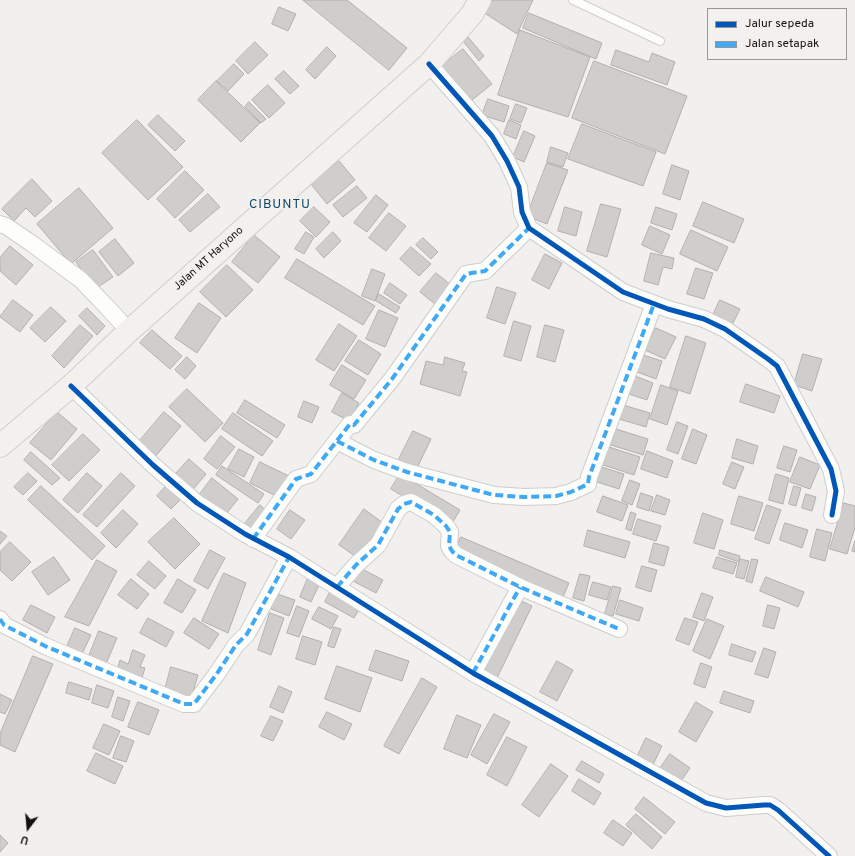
<!DOCTYPE html>
<html>
<head>
<meta charset="utf-8">
<style>
	body { margin:0 }
	#map { position:relative; width:855px; height:856px; overflow:hidden; background:#f2f0ee; font-family:Overpass,sans-serif }
	canvas { display:block }
	.legend { position:absolute; left:707px; top:8px; width:140px; height:52px; box-sizing:border-box; background:#f3f1ed; border:1px solid #999795; margin:0; padding:5px 7px; list-style:none; font-size:12px; color:#121110 }
	.legend li { display:flex; align-items:center; gap:8px; height:20px }
	.legend b { width:20px; border:1px solid #999795 }
	.north { position:absolute; left:8px; top:808px; width:40px; height:40px; -webkit-text-stroke:3px #f3f1ed; paint-order:stroke; rotate:196deg; font-size:11px; font-weight:700; line-height:16px; text-align:center; color:#121110 }
	.north::after { content:''; display:block; margin:auto; width:14px; height:18px; background:#121110; clip-path:polygon(50% 0,100% 100%,50% 72%,0 100%) }
</style>
</head>
<body>
<div id="map">
<canvas width="855" height="856"></canvas>
<ul class="legend">
<li><b style="height:5px;background:#0057b8"></b>Jalur sepeda</li>
<li><b style="height:5px;background:#3fa9f5"></b>Jalan setapak</li>
</ul>
<div class="north">U</div>
</div>
<script>
const ctx = document.querySelector('canvas').getContext('2d');
ctx.lineJoin = 'round';
function paint(path, color) { ctx.fillStyle = color; ctx.fill(path, 'evenodd'); }
function strokePath(path, color, width, dash) { ctx.strokeStyle = color; ctx.lineWidth = width; ctx.lineCap = dash ? 'butt' : 'round'; ctx.setLineDash(dash || []); ctx.stroke(path); }
function drawText(font, color, halo, rows, align = 'center') {
  ctx.font = font + ' Overpass,sans-serif'; ctx.lineWidth = 3; ctx.setLineDash([]); ctx.textBaseline = 'middle'; ctx.strokeStyle = halo; ctx.fillStyle = color; for (const [text, x, y, turn = 0] of rows) {
    ctx.save(); ctx.translate(x, y); ctx.rotate((+turn || 0) * Math.PI / 180); ctx.textAlign = isNaN(turn) ? turn : align; if (halo) ctx.strokeText(text, 0, 0); ctx.fillText(text, 0, 0); ctx.restore();
  }
}
const building = new Path2D(`
	M303,0h44l60,48 -18,22z
	M493,0h40l-16,34 -31,-20z
	M279,7l17,7 -8,17 -16,-7z
	M529,13l73,30 -6,16 -73,-31z
	M520,30l70,27 -22,60 -70,-22z
	M468,37l16,19 -5,5 -16,-20z
	M255,42l13,13 -20,19 -12,-13z
	M327,47l9,9 -21,23 -9,-9z
	M463,49l29,35 -25,20 -29,-35z
	M616,50l33,12 3,-9 23,9 -8,23 -56,-20z
	M594,61l93,35 -22,58 -93,-36z
	M234,64l10,10 -16,17 -11,-10z
	M284,71l15,15 -9,8 -15,-15z
	M216,81l44,42 -19,19 -43,-42z
	M268,85l17,18 -16,15 -17,-18z
	M488,99l21,7 -5,16 -22,-7z
	M249,102l17,17 -5,4 -16,-16z
	M516,104l11,4 -6,15 -11,-4z
	M158,115l27,26 -10,10 -27,-26z
	M137,120l46,47 -35,33 -46,-47z
	M509,120l12,5 -5,14 -12,-5z
	M582,124l74,28 -13,34 -75,-27z
	M524,131l11,5 -11,26 -11,-5z
	M551,147l17,6 -5,14 -16,-5z
	M339,161l16,19 -28,24 -16,-20z
	M547,163l21,7 -21,54 -20,-8z
	M672,165l17,6 -9,29 -17,-6z
	M185,171l19,19 -29,28 -18,-19z
	M32,179l20,22 -17,16 -9,-9 -12,13 -12,-12z
	M357,186l10,12 -24,19 -10,-12z
	M79,188l34,40 -42,36 -34,-40z
	M208,194l12,13 -30,25 -11,-12z
	M376,195l12,10 -21,27 -13,-9z
	M703,202l41,17 -10,24 -41,-17z
	M601,204l20,5 -14,48 -20,-6z
	M314,207l16,15 -14,15 -16,-16z
	M565,207l17,5 -6,24 -18,-5z
	M656,207l21,7 -5,16 -21,-7z
	M389,213l17,13 -20,25 -17,-13z
	M650,226l20,9 -8,19 -20,-9z
	M691,230l37,17 -11,24 -37,-17z
	M306,232l8,5 -10,17 -9,-5z
	M333,232l8,9 -17,17 -8,-9z
	M254,235l26,22 -22,26 -26,-21z
	M423,238l15,14 -7,7 -15,-14z
	M115,239l19,24 -16,13 -19,-24z
	M10,246l23,19 -17,20 -16,-14v-13z
	M411,247l20,17 -12,12 -19,-17z
	M93,250l20,27 -18,12 -19,-27z
	M651,253l23,5 -2,11 -9,-2 -5,18 -14,-4z
	M545,254l17,9 -13,26 -17,-9z
	M297,259l78,47 -12,19 -78,-47z
	M227,265l26,25 -27,27 -26,-25z
	M696,268l17,5 -9,26 -17,-5z
	M372,269l13,5 -10,27 -13,-5z
	M436,273l15,12 -16,19 -15,-12z
	M390,283l17,12 -7,9 -16,-11z
	M497,287l19,6 -11,31 -18,-6z
	M379,294l21,13 -4,6 -20,-12z
	M13,300l20,15 -13,17 -20,-15z
	M720,300l20,9 -7,14 -20,-8z
	M199,303l22,15 -24,35 -22,-15z
	M51,307l15,14 -21,21 -15,-14z
	M87,308l18,18 -8,9 -18,-19z
	M379,310l19,8 -13,29 -19,-8z
	M514,321l17,5 -10,35 -17,-5z
	M339,324l18,12 -23,35 -18,-11z
	M80,325l13,11 -29,32 -12,-12z
	M545,325l19,5 -9,32 -18,-5z
	M656,328l20,9 -11,22 -20,-9z
	M152,330l30,26 -12,13 -30,-26z
	M686,336l20,7 -16,51 -20,-7z
	M359,340l22,14 -13,21 -23,-14z
	M803,354l19,5 -10,32 -18,-6z
	M643,355l19,6 -6,18 -19,-7z
	M187,357l9,9 -11,13 -10,-9z
	M445,357l20,6 -3,8 5,1 -7,24 -40,-12 6,-23 17,4z
	M342,365l24,15 -12,19 -24,-14z
	M635,376l18,7 -6,17 -18,-6z
	M746,384l34,12 -6,17 -34,-11z
	M661,385l17,6 -11,34 -17,-6z
	M187,389l36,34 -18,19 -36,-35z
	M342,393l17,10 -10,18 -17,-9z
	M245,400l40,25 -8,13 -40,-25z
	M304,401l15,6 -7,16 -14,-6z
	M623,405l27,8 -4,14 -27,-8z
	M57,412l20,17 -26,31 -21,-17z
	M164,412l17,14 -27,32 -17,-14z
	M233,413l40,28 -11,15 -40,-27z
	M677,422l11,4 -10,28 -11,-4z
	M616,429l32,10 -5,16 -32,-10z
	M693,429l14,6 -11,29 -14,-5z
	M413,431l18,8 -15,31 -18,-9z
	M83,434l17,16 -31,31 -17,-16z
	M221,436l14,11 -18,22 -13,-10z
	M737,439l21,7 -5,18 -21,-6z
	M784,446l13,4 -7,22 -13,-4z
	M609,447l31,10 -6,18 -31,-10z
	M239,449l15,8 -10,20 -16,-8z
	M647,451l26,10 -6,17 -26,-9z
	M31,452l29,26 -8,7 -28,-25z
	M800,457l20,8 -10,24 -20,-7z
	M189,459l17,15 -16,19 -17,-16z
	M260,462l29,14 -11,21 -28,-14z
	M732,462l12,5 -9,22 -12,-5z
	M222,466l42,28 -6,9 -42,-28z
	M598,466l26,8 -5,15 -25,-8z
	M28,473l9,8 -14,14 -9,-8z
	M87,473l15,13 -24,27 -15,-13z
	M121,473l14,13 -38,41 -14,-12z
	M400,474l60,36 -9,15 -60,-36z
	M776,474l13,4 -6,26 -14,-4z
	M212,478l26,21 -15,19 -26,-20z
	M630,480l10,4 -8,21 -10,-4z
	M169,483l15,13 -13,13 -14,-13z
	M41,486l64,60 -13,14 -64,-60z
	M794,486l7,2 -5,18 -7,-2z
	M641,493l12,4 -4,14 -12,-4z
	M806,494l10,3 -4,14 -10,-3z
	M657,495l13,5 -5,15 -14,-4z
	M603,496l25,9 -6,16 -25,-9z
	M739,496l24,7 -9,28 -23,-7z
	M844,503l11,3v21l-8,27 -17,-5z
	M260,505l9,8 -19,21 -8,-7z
	M767,505l14,5 -12,34 -14,-5z
	M364,509l19,14 -25,35 -19,-13z
	M123,510l15,14 -22,24 -15,-15z
	M290,510l15,10 -14,19 -14,-10z
	M631,512l5,2 -5,17 -5,-2z
	M703,513l20,7 -9,29 -20,-6z
	M174,518l26,26 -25,25 -27,-27z
	M638,519l23,7 -5,15 -23,-7z
	M785,523l23,7 -6,18 -22,-8z
	M817,529l15,4 -7,28 -15,-4z
	M588,530l42,12 -5,16 -41,-12z
	M0,531l7,5 -7,8z
	M461,537l108,46 -6,14 -108,-46z
	M855,541v11l-3,-1z
	M10,542l21,20 -19,19 -12,-11v-18z
	M654,543l15,4 -5,19 -15,-4z
	M210,550l15,8 -17,31 -14,-8z
	M720,550l20,6 -1,6 -20,-7z
	M54,557l16,23 -22,15 -16,-23z
	M717,557l20,6 -4,11 -20,-6z
	M740,559l9,2 -5,18 -8,-2z
	M752,559l6,1 -6,23 -6,-2z
	M97,560l20,11 -28,55 -24,-9z
	M149,561l17,15 -11,13 -18,-14z
	M642,566l15,4 -6,22 -15,-5z
	M360,568l23,12 -7,13 -23,-12z
	M224,573l22,10 -18,50 -26,-12z
	M580,574l10,2 -6,25 -11,-3z
	M766,577l38,15 -6,15 -38,-16z
	M308,578l12,5 -9,19 -11,-5z
	M131,579l18,15 -12,15 -19,-14z
	M178,579l18,11 -14,23 -18,-10z
	M593,582l18,5 -4,13 -18,-5z
	M613,586l8,2 -8,28 -8,-2z
	M330,592l30,16 -6,10 -29,-16z
	M702,593l11,4 -9,24 -11,-4z
	M277,594l18,6 -6,16 -18,-7z
	M519,600l13,6 -36,74 -13,-6z
	M620,600l23,8 -4,13 -23,-7z
	M31,605l24,12 -8,16 -24,-13z
	M768,605l12,3 -6,21 -11,-3z
	M297,606l12,5 -10,26 -12,-4z
	M319,607l19,9 -7,13 -19,-10z
	M270,613l14,5 -13,37 -13,-5z
	M148,618l26,14 -8,15 -26,-14z
	M194,618l25,16 -10,15 -25,-16z
	M685,618l13,4 -9,23 -13,-5z
	M707,619l17,7 -14,33 -17,-8z
	M334,627l7,2 -7,19 -6,-2z
	M75,628l16,7 -10,21 -15,-7z
	M99,631l18,7 -11,26 -17,-8z
	M303,636l19,6 -7,23 -19,-6z
	M732,644l24,8 -4,10 -23,-7z
	M764,648l12,4 -8,26 -13,-4z
	M133,650l12,5 -5,12 5,1 -4,13 -25,-7 4,-14 8,4z
	M376,650l33,11 -7,20 -33,-11z
	M33,656l20,8 -38,88 -15,-7v-11z
	M557,661l16,9 -16,31 -17,-9z
	M701,663l11,4 -7,21 -11,-4z
	M337,666l35,12 -12,34 -35,-13z
	M171,667l27,8 -7,23 -26,-8z
	M422,678l15,9 -38,67 -15,-8z
	M69,682l23,7 -3,11 -23,-7z
	M97,685l17,6 -6,17 -16,-5z
	M279,686l13,6 -9,21 -13,-6z
	M724,691l30,10 -4,12 -30,-10z
	M0,694l12,6 -7,14 -5,-2z
	M118,697l12,4 -7,20 -11,-4z
	M138,702l21,8 -10,25 -21,-8z
	M696,702l17,10 -17,30 -17,-10z
	M327,712l25,12 -8,16 -25,-13z
	M494,714l16,8 -23,42 -16,-9z
	M457,715l24,10 -14,33 -23,-9z
	M271,716l12,5 -10,20 -12,-5z
	M104,724l16,7 -11,24 -16,-7z
	M121,736l13,5 -8,21 -13,-4z
	M507,737l20,10 -20,39 -20,-11z
	M646,738l16,8 -11,23 -16,-7z
	M96,753l27,13 -8,18 -28,-13z
	M670,754l20,14 -11,16 -20,-14z
	M582,761l22,13 -5,9 -23,-13z
	M551,764l17,12 -29,41 -17,-12z
	M579,779l22,14 -7,12 -22,-14z
	M644,797l31,25 -10,12 -30,-25z
	M636,814l26,23 -10,12 -26,-24z
	M613,820l19,13 -9,13 -19,-13z
	M0,835l8,8 -8,9z`);
const lane = new Path2D(`
	M573,0l87,41`);
const street = new Path2D(`
	M429,64l63,72 15,25 12,26 3,25 7,16 94,64 45,17 36,10 21,10 43,30 9,7 54,103 5,22 -4,24
	M0,224l6,2 25,17 50,37 26,27 22,24
	M71,386l82,79 44,38 48,31 44,23 184,116 233,130 20,5 38,-3h6l8,5 51,46
	M337,441l37,19 33,12 87,23 30,2 32,-1 15,-4 17,-8 1,-7 65,-173
	M253,539l43,-60 15,-5 39,-50 4,1 38,-46 74,-105 19,-3 44,-43
	M337,587l19,-22 22,-20 20,-36 6,-5 7,-2 23,13 12,11 4,6 -1,14 3,5 4,4 64,32 99,42
	M0,619l4,6 41,21 139,58h10l22,-29 20,-30 11,-11 42,-77
	M473,673l47,-86`);
const secondary = new Path2D(`
	M0,446l71,-60 58,-55 300,-267 43,-50 8,-14`);
const quiet = new Path2D(`
	M337,441l37,19 33,12 87,23 30,2 32,-1 15,-4 17,-8 1,-7 65,-173
	M253,539l43,-60 15,-5 39,-50 4,1 38,-46 74,-105 19,-3 44,-43
	M337,587l19,-22 22,-20 20,-36 6,-5 7,-2 23,13 12,11 4,6 -1,14 3,5 4,4 64,32 99,42
	M0,619l4,6 41,21 139,58h10l22,-29 20,-30 11,-11 42,-77
	M473,673l47,-86`);
const cycleway = new Path2D(`
	M429,64l63,72 15,25 12,26 3,25 7,16 94,64 45,17 36,10 21,10 43,30 9,7 54,103 5,22 -4,24
	M71,386l82,79 44,38 48,31 44,23 184,116 233,130 20,5 38,-3h6l8,5 51,46`);
const streetNames = [
	["Jalan MT Haryono",209,259,-42]
];
const quarterNames = [
	["CIBUNTU",280,205]
];
paint(building, '#cfcecc');
strokePath(building, '#b1b0ae', 1);
strokePath(lane, '#cfcdcb', 10);
strokePath(street, '#cfcdcb', 18);
strokePath(secondary, '#cfcdcb', 24);
strokePath(lane, '#fdfdfc', 8);
strokePath(street, '#fdfdfc', 16);
strokePath(secondary, '#f3f0ee', 22);
strokePath(quiet, '#3fa9f5', 4, [8, 4]);
strokePath(cycleway, '#0057b8', 5);
drawText('11px', '#121110', '#f3f1ed', streetNames);
ctx.letterSpacing = '1px';
drawText('13px', '#0a4466', '#f3f1ed', quarterNames);
ctx.letterSpacing = '0px';
</script>
</body>
</html>
